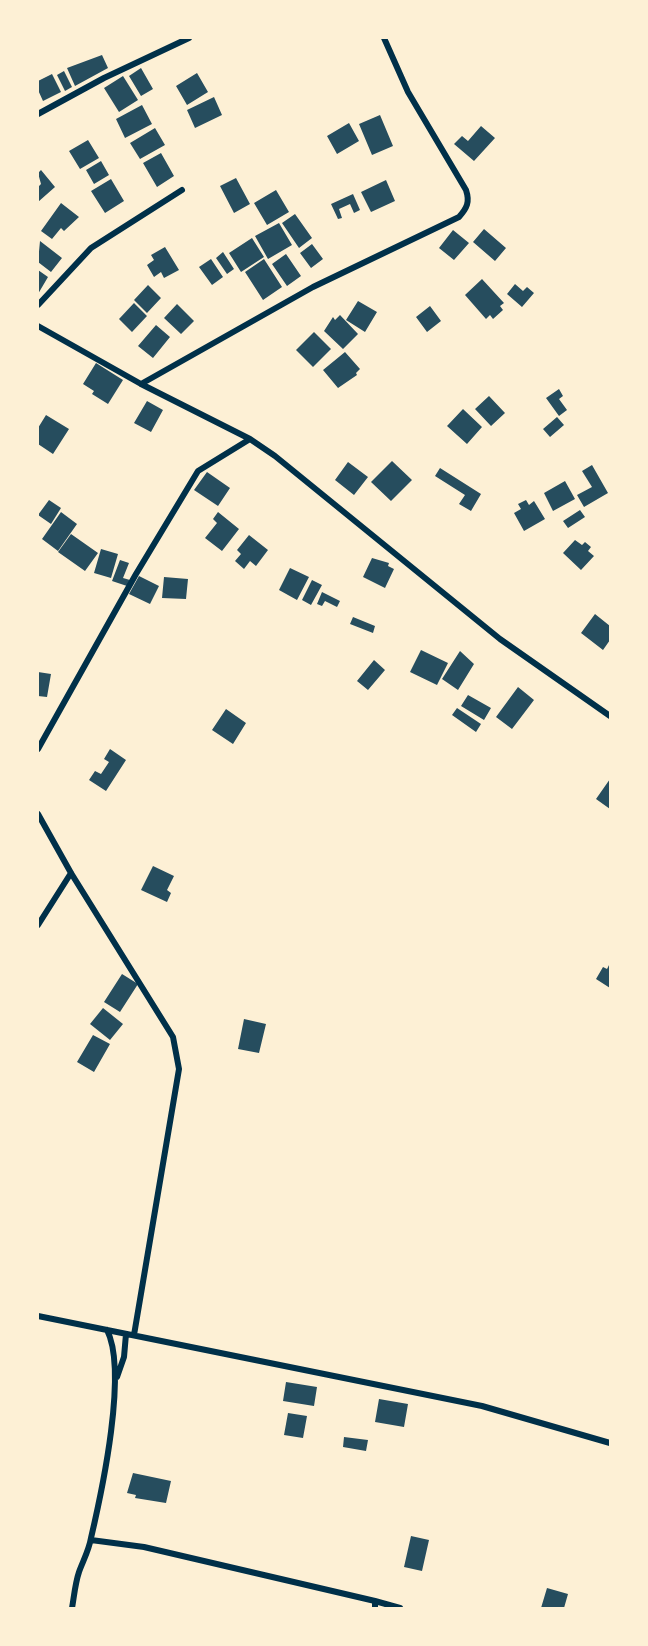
<!DOCTYPE html>
<html>
<head>
<meta charset="utf-8">
<style>
	body { margin:0 }
	#map { position:relative; width:648px; height:1646px; overflow:hidden; background:#fdf0d5; font-family:"Sofia Sans Condensed",sans-serif }
	canvas { display:block }
	.frame { position:absolute; inset:0; border:39px solid #fdf0d5; pointer-events:none }
</style>
</head>
<body>
<div id="map">
<canvas width="648" height="1646"></canvas>
<div class="frame"></div>
</div>
<script>
const ctx = document.querySelector('canvas').getContext('2d');
ctx.lineJoin = 'round';
function paint(path, color) { ctx.fillStyle = color; ctx.fill(path, 'evenodd'); }
function strokePath(path, color, width, dash) { ctx.strokeStyle = color; ctx.lineWidth = width; ctx.lineCap = dash ? 'butt' : 'round'; ctx.setLineDash(dash || []); ctx.stroke(path); }
const building = new Path2D(`
	M102,55l6,13 -33,18 -8,-18z
	M141,68l12,21 -12,7 -12,-20z
	M64,71l8,16 -7,4 -8,-16z
	M197,73l11,19 -21,13 -11,-19z
	M52,74l9,18 -18,9 -5,-11v-9z
	M123,76l15,24 -19,12 -15,-24z
	M214,97l8,18 -27,13 -8,-18z
	M142,105l10,19 -27,14 -9,-19z
	M380,115l13,31 -21,9 -13,-31z
	M349,123l10,18 -22,13 -10,-18z
	M481,126l14,12 -21,23 -20,-17 8,-8 6,5z
	M155,128l10,17 -25,14 -10,-16z
	M88,140l11,18 -19,11 -11,-18z
	M161,153l13,23 -17,11 -14,-24z
	M101,161l8,14 -15,9 -8,-14z
	M41,170l14,17 -17,15v-15l3,-3 -3,-11z
	M236,178l14,26 -16,9 -14,-27z
	M111,179l13,22 -19,12 -14,-22z
	M386,180l9,21 -24,11 -10,-20z
	M276,190l13,22 -22,13 -13,-22z
	M353,194l7,16 -6,3 -4,-9 -11,5 3,9 -4,1 -7,-15z
	M61,203l18,14 -15,14 -3,-3 -9,11 -11,-8z
	M295,214l17,24 -13,10 -17,-25z
	M279,223l13,22 -24,14 -13,-23z
	M484,229l22,19 -11,13 -22,-19z
	M453,230l16,13 -15,17 -15,-12z
	M252,238l12,19 -23,15 -12,-19z
	M40,241l22,17 -11,14 -13,-10z
	M312,244l11,15 -12,9 -11,-15z
	M165,247l14,23 -15,8 -3,-6 -7,5 -7,-12 7,-5 -3,-5z
	M223,252l11,17 -7,5 -11,-16z
	M286,254l15,22 -14,10 -15,-22z
	M211,259l12,18 -11,8 -13,-18z
	M264,259l18,28 -19,13 -18,-28z
	M38,270l10,7 -10,17z
	M482,279l22,24 -4,3 3,4 -10,9 -3,-4 -4,4 -21,-24z
	M515,284l8,7 4,-4 7,6 -12,14 -15,-13z
	M148,285l13,13 -14,15 -13,-13z
	M358,301l19,11 -12,20 -19,-12z
	M134,303l13,13 -15,16 -13,-13z
	M177,304l17,17 -13,13 -17,-16z
	M430,306l11,15 -14,11 -11,-15z
	M340,315l18,19 -15,15 -19,-18 9,-14 2,3z
	M156,325l14,12 -17,21 -15,-12z
	M314,332l17,17 -18,18 -17,-17z
	M345,352l15,17 -4,4 1,2 -19,13 -15,-18z
	M96,363l27,17 -15,24 -16,-10 2,-3 -11,-7z
	M559,389l4,7 -4,3 8,11 -8,6 -13,-18z
	M489,396l16,17 -14,13 -16,-17z
	M147,401l16,9 -12,22 -17,-9z
	M463,409l19,18 -15,17 -20,-18z
	M46,415l23,14 -16,25 -15,-10v-16z
	M557,417l7,8 -14,12 -7,-8z
	M392,461l20,19 -21,21 -20,-19z
	M348,462l20,15 -14,18 -19,-15z
	M592,465l16,28 -24,14 -7,-12 15,-8 -10,-16z
	M440,468l41,26 -10,17 -12,-7 6,-9 -30,-19z
	M207,472l23,16 -12,18 -24,-16z
	M565,481l10,18 -22,12 -9,-18z
	M49,500l12,8 -10,16 -13,-9z
	M526,500l3,5 5,-4 11,18 -21,12 -10,-18 7,-4 -3,-5z
	M580,510l5,7 -17,11 -5,-7z
	M61,512l16,12 -19,27 -16,-12z
	M218,512l21,17 -17,22 -17,-13 12,-15 -4,-4z
	M71,534l27,19 -13,18 -27,-19z
	M249,535l19,15 -12,16 -6,-5 -6,8 -9,-8 6,-7 -4,-4z
	M575,540l7,5 3,-3 6,5 -3,4 6,5 -13,14 -18,-17z
	M101,549l17,5 -7,24 -17,-5z
	M372,558l17,5 -1,3 6,3 -9,19 -22,-11z
	M120,560l9,3 -6,15 7,2 -3,6 -15,-5z
	M290,568l19,9 -12,23 -18,-10z
	M139,576l20,10 -9,18 -21,-10z
	M164,577l24,2 -2,20 -24,-1z
	M312,580l10,5 -11,20 -9,-5z
	M322,592l18,9 -3,6 -12,-6 -3,5 -5,-2z
	M595,614l15,12v14l-7,10 -22,-17z
	M353,617l22,9 -2,7 -23,-9z
	M421,650l27,13 -11,22 -27,-13z
	M460,651l14,13 -16,26 -16,-11z
	M374,660l11,10 -17,20 -11,-9z
	M38,672l13,2 -4,23 -9,-1z
	M518,687l16,13 -22,29 -16,-12z
	M468,695l23,13 -7,12 -23,-14z
	M457,708l24,16 -5,8 -24,-17z
	M226,709l20,14 -13,21 -21,-14z
	M110,749l16,11 -20,31 -17,-11 6,-9 6,3 8,-12 -5,-3z
	M610,779v30l-14,-10z
	M153,866l21,10 -7,14 4,3 -4,9 -26,-12z
	M610,963v25l-14,-9 7,-12 4,2z
	M122,974l16,10 -18,28 -16,-10z
	M103,1008l20,16 -13,16 -20,-16z
	M244,1019l22,5 -7,29 -21,-4z
	M93,1035l17,9 -16,28 -17,-10z
	M286,1382l31,5 -3,19 -31,-5z
	M379,1399l29,5 -4,23 -29,-5z
	M288,1413l19,3 -4,22 -19,-3z
	M344,1437l24,3 -2,11 -23,-4z
	M133,1473l38,8 -5,22 -31,-5 1,-3 -9,-2z
	M411,1536l18,4 -7,31 -18,-4z
	M547,1588l21,6 -4,14h-23z`);
const minor = new Path2D(`
	M38,114l66,-36 85,-40
	M38,305l53,-57 91,-58
	M38,326l103,58 109,55 25,17 225,183 110,77
	M141,384l172,-97 146,-70c8,-9 11,-15 7,-27l-58,-98 -24,-54
	M38,749l98,-175 62,-103 52,-32
	M38,814l33,59 102,164 6,32 -45,266
	M38,925l33,-52
	M38,1316l444,90 128,37
	M117,1377l7,-20 2,-23
	M91,1540l53,7 231,54v7
	M375,1601l25,7
	M72,1608c2,-11 3,-24 7,-36 4,-11 10,-22 12,-34 11,-47 37,-167 16,-208`);
paint(building, '#264d5e');
strokePath(minor, '#003049', 6);
</script>
</body>
</html>
